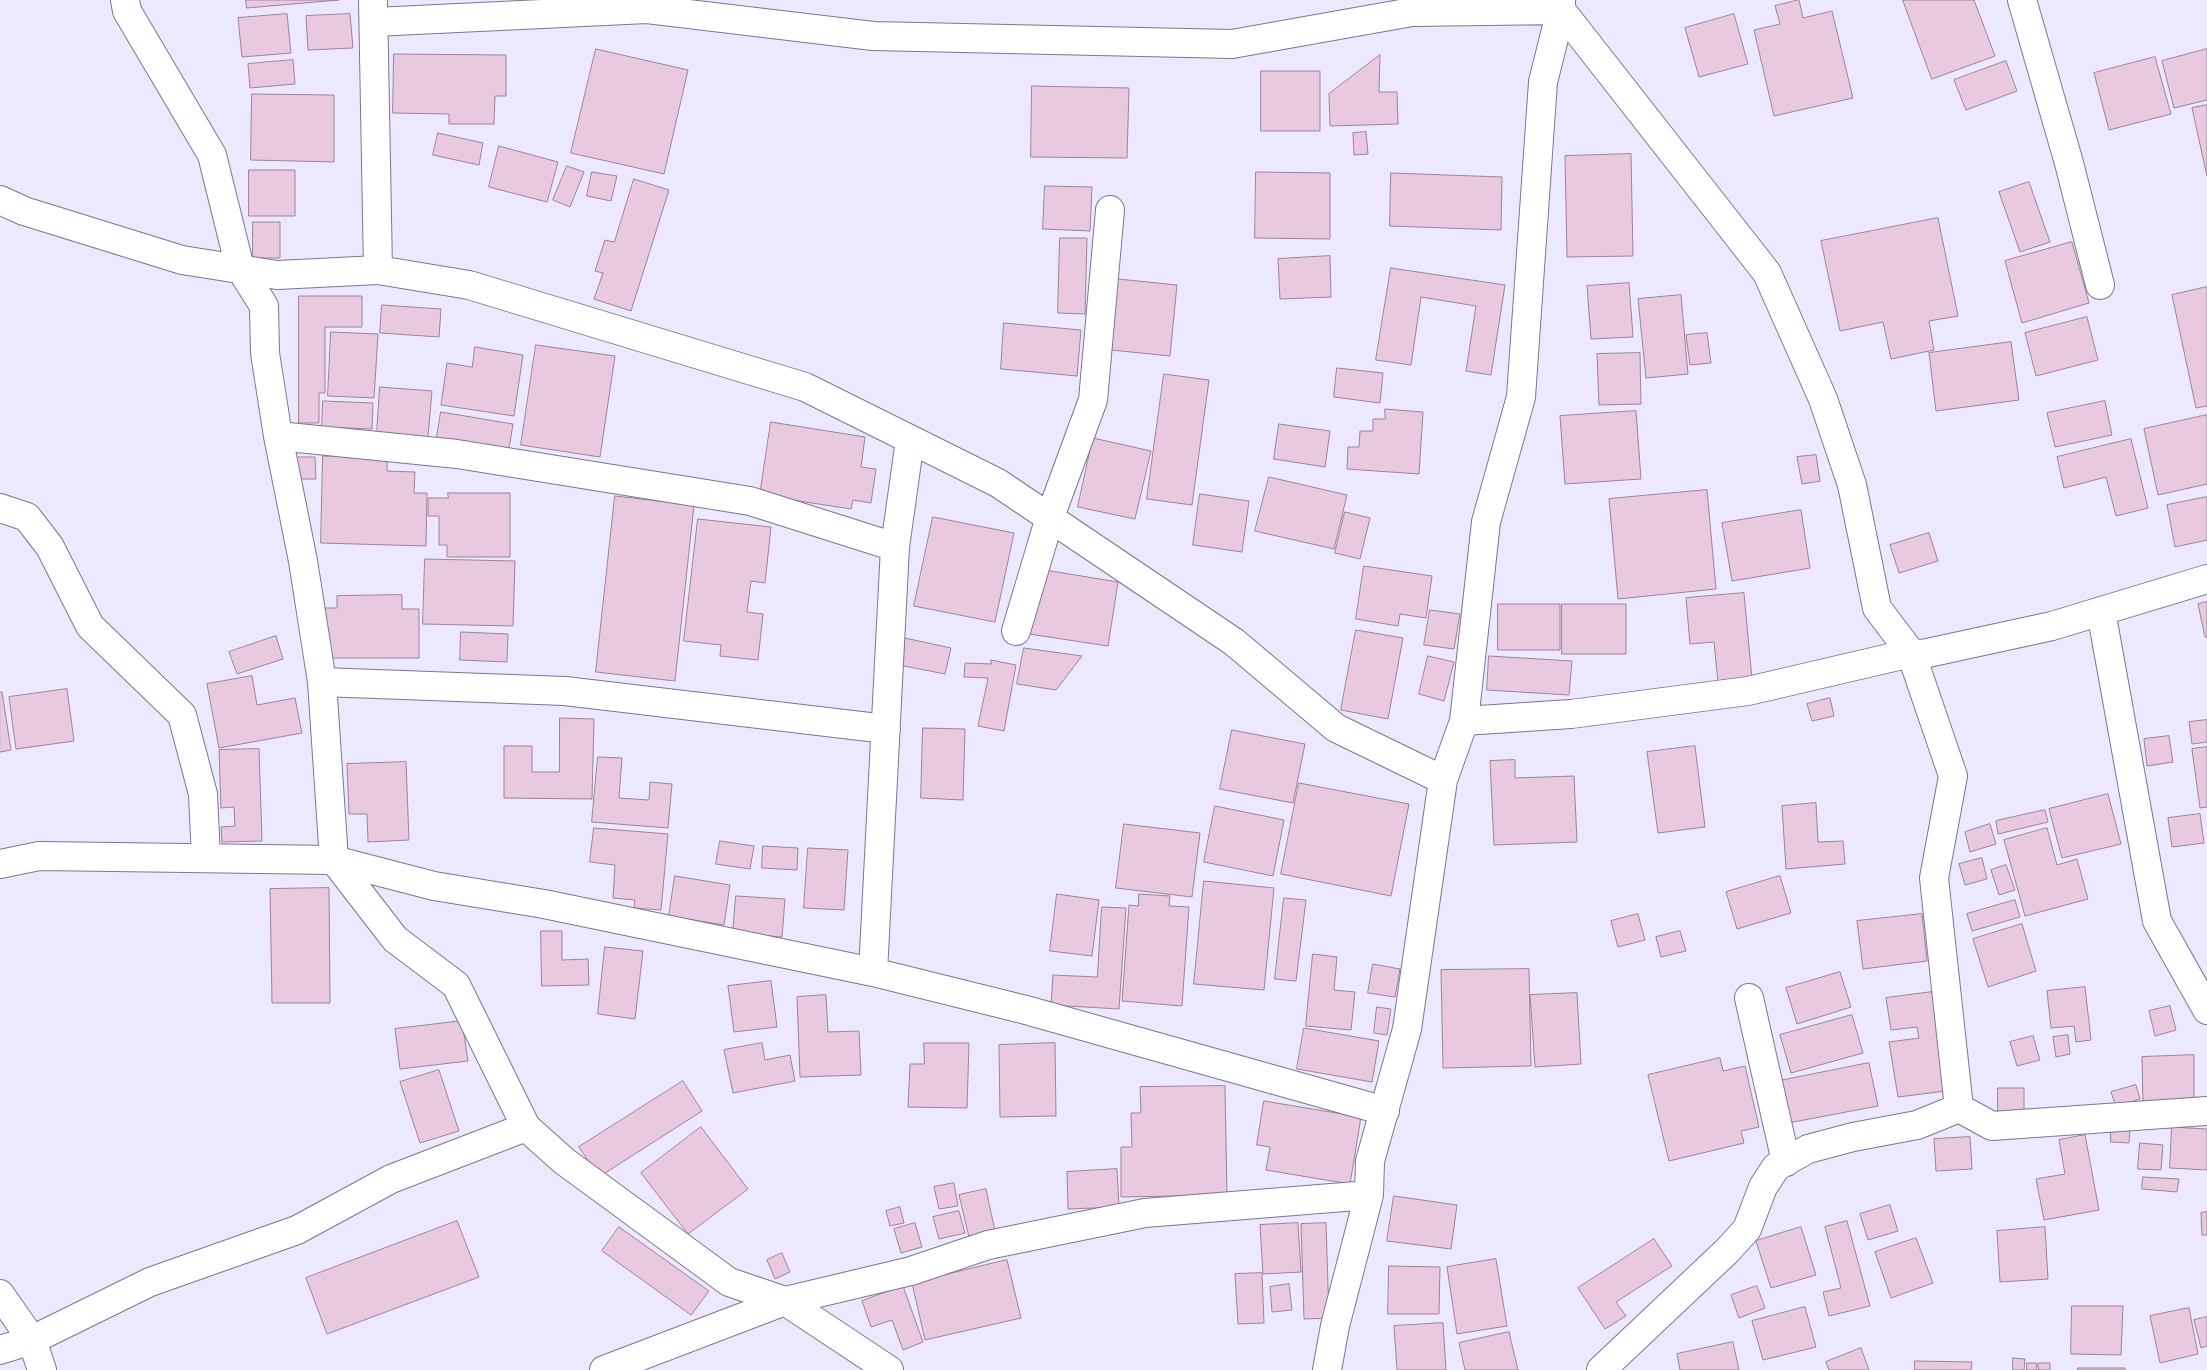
<!DOCTYPE html>
<html>
<head>
<meta charset="utf-8">
<style>
	body { margin:0 }
	canvas { display:block; background:#ece9fe }
</style>
</head>
<body>
<canvas width="2207" height="1370"></canvas>
<script>
const ctx = document.querySelector('canvas').getContext('2d');
ctx.lineJoin = 'round';
function fill(path, color) { ctx.fillStyle = color; ctx.fill(path, 'evenodd'); }
function trace(path, color, width, dash) { ctx.strokeStyle = color; ctx.lineWidth = width; ctx.lineCap = dash ? 'butt' : 'round'; ctx.setLineDash(dash || []); ctx.stroke(path); }
const building = new Path2D(`
	M246 0H339L247 8Z
	M1799 0 1803 18 1832 11 1853 98 1774 116 1754 30 1780 24 1775 6Z
	M1903 0H1974L1995 56 1932 79Z
	M287 14 291 53 242 57 238 18Z
	M350 14 353 48 308 50 306 16Z
	M1734 14 1748 64 1699 77 1685 28Z
	M596 49 688 70 664 174 571 153Z
	M2207 49V100L2174 108 2162 61Z
	M394 54 506 55V96H495L494 124H449V114L393 113Z
	M1380 55 1379 92H1397L1398 124 1330 126 1329 94Z
	M2155 57 2171 114 2109 130 2094 73Z
	M293 60 295 84 250 88 248 64Z
	M2006 61 2017 91 1966 110 1954 80Z
	M1261 71H1320V131H1261Z
	M1032 86 1129 88 1127 158 1031 157Z
	M252 94 334 95V162L251 160Z
	M2207 105V176L2192 108Z
	M1366 132 1368 154 1354 155 1353 133Z
	M438 133 483 143 479 165 433 155Z
	M499 146 558 162 547 202 489 187Z
	M1631 154 1633 256 1567 257 1565 156Z
	M567 166 584 172 570 207 553 200Z
	M249 170H295V216H249Z
	M592 172 617 176 611 201 587 196Z
	M1256 172 1330 173V239L1255 238Z
	M1391 173 1502 177 1501 230 1390 226Z
	M634 179 669 190 631 311 594 299 603 273 595 271 605 240 614 242Z
	M2029 182 2050 242 2020 252 1999 192Z
	M1045 186 1092 187 1090 231 1043 229Z
	M1938 218 1958 316 1929 321 1934 350 1891 359 1883 322 1840 331 1821 241Z
	M253 222H280V258H253Z
	M1060 238H1087L1085 314 1058 313Z
	M2072 242 2089 303 2022 323 2005 261Z
	M1330 256 1331 297 1280 299 1278 259Z
	M1391 268 1505 285 1491 375 1466 371 1476 306 1421 297 1411 365 1376 360Z
	M1118 279 1177 285 1170 356 1111 350Z
	M1629 283 1633 337 1591 339 1587 286Z
	M2207 287V406L2196 408 2172 295Z
	M1681 295 1688 374 1646 378 1638 299Z
	M299 296H362V327H325V393H319V423H299Z
	M382 305 441 309 439 337 380 333Z
	M2087 317 2098 360 2036 376 2025 333Z
	M1004 323 1081 330 1077 376 1001 369Z
	M331 332 378 334 374 398 328 396Z
	M1707 333 1711 363 1690 365 1686 335Z
	M2011 342 2019 400 1936 411 1929 353Z
	M536 345 615 356 600 457 521 445Z
	M475 347 523 355 514 416 441 405 447 363 472 367Z
	M1640 353 1641 404 1599 405 1597 354Z
	M1337 368 1383 373 1380 403 1334 397Z
	M1164 374 1209 380 1192 505 1147 499Z
	M380 387 432 391 428 437 377 434Z
	M323 401 373 403 372 429 322 427Z
	M2105 401 2112 435 2055 447 2047 413Z
	M1385 409 1423 412 1419 474 1347 469 1348 447H1359L1360 431H1373V419H1385Z
	M1636 411 1641 479 1565 484 1560 416Z
	M441 412 513 424 508 455 436 443Z
	M2207 415V484L2158 495 2144 429Z
	M771 422 865 437 861 467 876 469 871 503 853 500 851 509 760 495Z
	M1279 424 1330 431 1325 467 1274 459Z
	M1093 438 1151 451 1135 519 1078 507Z
	M2131 439 2148 508 2116 516 2106 477 2064 488 2057 457Z
	M1816 455 1820 481 1802 484 1797 457Z
	M323 456 387 457V471L415 472 414 493H427L426 546 321 543Z
	M296 457H315L316 479H297Z
	M1269 477 1347 495 1334 549 1255 531Z
	M1707 490 1716 589 1618 599 1609 499Z
	M448 493H510V557H447V545H439V516H428V498H448Z
	M1200 494 1249 501 1242 552 1193 545Z
	M615 496 694 505 675 681 596 672Z
	M2207 497V540L2175 547 2167 505Z
	M1801 510 1810 568 1732 581 1722 523Z
	M1345 512 1370 518 1360 559 1335 553Z
	M933 517 1014 533 995 622 914 606Z
	M698 519 771 527 765 583 751 581 747 612 763 614 758 660 720 656 721 645 684 641Z
	M1929 533 1938 561 1899 573 1890 545Z
	M425 559 515 561 513 626 423 624Z
	M1364 566 1432 576 1426 618 1400 614 1398 626 1356 619Z
	M1039 569 1118 582 1108 646 1029 634Z
	M1744 593 1752 679 1718 682 1714 642 1690 644 1686 598Z
	M402 595V609H419V658H325V608H337V596Z
	M2207 602V637H2205L2198 604Z
	M1498 604H1560V650H1498Z
	M1562 604H1626V654H1562Z
	M1430 610 1460 614 1454 649 1424 645Z
	M1356 630 1403 638 1388 719 1341 710Z
	M461 632 508 634 507 662 460 660Z
	M276 636 283 659 237 674 229 652Z
	M905 638 951 648 945 674 899 665Z
	M1024 648 1082 656 1056 690 1017 684Z
	M1428 656 1454 662 1444 701 1419 694Z
	M1489 656 1572 661 1569 695 1487 690Z
	M991 660 1016 665 1004 731 978 726 988 678 964 677 965 663 991 664Z
	M252 676 257 705 295 698 302 733 219 748 207 684Z
	M67 689 74 741 16 749 9 697Z
	M0 692H2L11 750 0 752Z
	M1830 698 1834 716 1812 721 1807 704Z
	M560 718 594 719 592 799 504 798V746H532V772H559Z
	M2207 720V742L2192 744 2189 722Z
	M923 728 965 729 963 800 921 798Z
	M1232 730 1305 744 1293 803 1220 789Z
	M2169 736 2173 762 2147 766 2144 739Z
	M1695 746 1705 827 1658 833 1647 752Z
	M2207 747V807L2200 808 2192 749Z
	M259 749 262 841 222 842 221 827 235 826 234 807 221 808 219 750Z
	M598 757 622 758 619 798 649 800 650 782 672 784 668 828 592 822Z
	M1515 760V778L1574 776 1577 842 1494 845 1490 761Z
	M406 762 409 840 368 842 367 814H349L347 764Z
	M1299 783 1409 804 1391 896 1281 874Z
	M2108 794 2121 844 2062 858 2049 809Z
	M1816 803 1818 842 1843 841 1845 864 1786 869 1782 806Z
	M1215 806 1284 820 1273 876 1204 862Z
	M2045 810 2048 822 1998 834 1996 821Z
	M2200 814 2204 843 2172 847 2168 818Z
	M1124 824 1200 833 1192 897 1116 888Z
	M1990 824 1996 844 1970 852 1965 832Z
	M594 828 668 834 661 910 634 908 635 900 613 898 615 865 590 862Z
	M2047 828 2057 865 2077 859 2088 899 2025 916 2004 840Z
	M720 841 754 846 750 869 716 864Z
	M763 846 798 848 797 870 762 868Z
	M808 848 848 850 844 910 804 908Z
	M1982 858 1987 879 1965 885 1959 864Z
	M2006 865 2015 890 1999 895 1991 870Z
	M675 876 730 885 724 925 669 916Z
	M1780 876 1791 913 1737 929 1726 892Z
	M1204 881 1274 888 1264 990 1194 984Z
	M329 888 330 1003H272L270 889Z
	M1057 894 1099 900 1092 956 1050 951Z
	M1139 894 1170 896 1169 906 1189 907 1182 1006 1122 1001 1129 905 1138 906Z
	M736 896 785 899 782 937 733 933Z
	M1284 898 1306 900 1296 981 1275 979Z
	M2015 900 2020 917 1972 931 1967 914Z
	M1102 907 1126 908 1119 1009 1051 1005 1053 975 1097 977Z
	M1638 914 1645 940 1618 947 1611 921Z
	M1922 914 1927 961 1863 969 1857 921Z
	M2022 924 2036 971 1988 987 1973 939Z
	M541 931H562V960L588 959 589 985 542 986Z
	M1680 931 1686 951 1661 957 1656 937Z
	M605 947 643 951 635 1019 598 1014Z
	M1313 954 1337 957 1334 990 1355 992 1351 1030 1306 1026Z
	M1373 964 1400 969 1395 997 1368 993Z
	M1529 969 1531 1066 1443 1068 1441 970Z
	M1840 972 1851 1007 1797 1024 1786 988Z
	M771 981 777 1027 734 1032 728 986Z
	M2085 987 2091 1040 2076 1042 2074 1026 2051 1028 2047 991Z
	M1932 992 1946 1091 1898 1097 1889 1042 1919 1038 1917 1027 1891 1030 1886 998Z
	M1577 993 1581 1064 1535 1067 1530 995Z
	M826 995 828 1032 859 1031 861 1075 800 1077 797 997Z
	M2170 1006 2176 1030 2155 1036 2149 1011Z
	M1377 1007 1391 1009 1387 1035 1374 1033Z
	M1852 1015 1863 1053 1791 1073 1780 1035Z
	M462 1021 468 1061 400 1069 395 1029Z
	M1304 1028 1379 1041 1372 1082 1297 1069Z
	M2068 1035 2070 1054 2056 1057 2053 1037Z
	M2033 1036 2040 1060 2017 1066 2010 1042Z
	M762 1043 765 1060 790 1055 795 1081 733 1093 724 1050Z
	M924 1043H969L967 1108 908 1107 910 1064H924Z
	M1055 1043 1056 1116 1000 1117 999 1045Z
	M2194 1055V1102L2143 1103 2142 1057Z
	M1720 1058 1723 1071 1745 1066 1759 1127 1741 1131 1744 1143 1669 1161 1648 1075Z
	M1869 1063 1878 1106 1788 1123 1779 1081Z
	M439 1070 459 1131 420 1143 400 1082Z
	M683 1081 702 1111 599 1177 579 1147Z
	M2136 1085 2140 1099 2116 1107 2111 1092Z
	M1225 1086 1227 1195 1121 1197V1147H1132L1131 1113H1141L1140 1087Z
	M1998 1088H2024V1112H1998Z
	M1264 1101 1361 1117 1350 1184 1266 1170 1270 1147 1257 1145Z
	M701 1127 748 1189 688 1234 641 1173Z
	M2172 1127 2207 1129V1170L2170 1168Z
	M2111 1128 2130 1129 2129 1143 2111 1142Z
	M2085 1135 2099 1210 2044 1220 2036 1179 2065 1174 2059 1140Z
	M1970 1137 1972 1169 1936 1171 1934 1139Z
	M2140 1143 2163 1145 2161 1170 2138 1169Z
	M1117 1169 1119 1207 1068 1209 1067 1172Z
	M2143 1177 2179 1179 2177 1192 2142 1189Z
	M954 1183 958 1206 939 1209 934 1187Z
	M986 1189 995 1231 969 1237 959 1195Z
	M1394 1196 1457 1205 1451 1249 1387 1241Z
	M1890 1205 1898 1231 1868 1240 1860 1214Z
	M900 1207 904 1223 890 1226 886 1211Z
	M959 1211 965 1233 939 1239 933 1217Z
	M2207 1212V1235H2202L2201 1213Z
	M457 1221 479 1277 327 1334 306 1278Z
	M1847 1221 1870 1306 1829 1316 1823 1292 1841 1288 1825 1227Z
	M915 1223 922 1247 901 1253 894 1229Z
	M1298 1223 1301 1272 1263 1274 1260 1225Z
	M1326 1223 1329 1318 1304 1319 1301 1224Z
	M619 1227 709 1291 691 1315 602 1251Z
	M1801 1227 1816 1275 1771 1288 1756 1241Z
	M2045 1227 2048 1279 2000 1282 1997 1231Z
	M1916 1238 1933 1283 1891 1298 1875 1252Z
	M1654 1239 1672 1266 1616 1302 1626 1316 1605 1329 1578 1288Z
	M782 1253 790 1272 775 1279 767 1260Z
	M1496 1259 1507 1326 1457 1334 1447 1267Z
	M1007 1260 1021 1318 925 1340 912 1283Z
	M1389 1266 1440 1267 1439 1314H1388Z
	M1262 1273 1264 1323 1238 1324 1235 1274Z
	M1289 1284 1292 1310 1272 1312 1270 1287Z
	M903 1286 923 1342 903 1350 892 1320 871 1327 862 1301Z
	M1757 1286 1765 1308 1739 1318 1731 1295Z
	M2072 1306H2123L2121 1355 2071 1354Z
	M1805 1307 1816 1347 1763 1360 1752 1321Z
	M2189 1308 2198 1354 2160 1363 2150 1316Z
	M2207 1317V1346L2201 1348 2194 1320Z
	M1443 1323 1446 1370H1397L1394 1326Z
	M1509 1332 1518 1370H1465L1459 1343Z
	M1733 1342 1739 1370H1680L1677 1354Z
	M1861 1348 1869 1370H1829L1826 1362Z
	M2013 1358 2025 1359 2024 1370H2013Z
	M1915 1361 1972 1362 1971 1370H1915Z
	M2027 1363H2036L2037 1370H2027Z
	M2038 1363H2050V1370H2039Z
	M2078 1368H2125V1370H2078Z`);
const minor = new Path2D(`
	M125 0 127 11 212 155 240 268 264 306 265 353 278 436 303 561 322 682 334 860 395 939 456 985 526 1127 564 1161 729 1282 785 1301 889 1370
	M373 0 378 270
	M2022 0 2069 163 2100 285
	M374 22 647 9 873 36 1232 44 1412 12 1561 10 1767 273 1823 399 1852 485 1877 608 1911 653 1748 691 1571 714 1464 721
	M0 200 24 211 182 260 277 275 378 270 469 285 805 387 998 483 1234 642 1336 728 1443 780
	M278 436 457 454 750 501 895 547
	M0 508 27 517 50 547 90 626 182 715 203 794 206 858
	M2101 611 2157 921 2207 1010
	M1016 631 1050 517 1093 400 1110 210
	M322 682 565 691 886 729
	M0 864 39 856 334 860 434 886 544 904 873 972 1026 1010 1385 1111
	M873 972 895 547 910 440
	M1749 998 1786 1162
	M1959 1108 1992 1126 2207 1111
	M0 1294 32 1340 42 1370
	M0 1350 32 1340 150 1282 297 1230 391 1179 526 1127
	M604 1370 785 1301 911 1271 988 1245 1145 1213 1369 1195
	M1327 1370 1335 1326 1369 1195 1370 1161 1407 1029 1443 780 1464 721 1486 522 1521 397 1543 82 1561 10V0
	M1601 1370 1727 1251 1747 1229 1763 1187 1776 1167 1808 1149 1853 1137 1917 1125 1959 1108 1934 878 1953 776 1911 653 1923 654 2052 626 2207 579`);
fill(building, '#e8c9e0');
trace(building, '#9f8297', 1);
trace(minor, '#7a7694', 30);
trace(minor, '#fff', 28);
</script>
</body>
</html>
